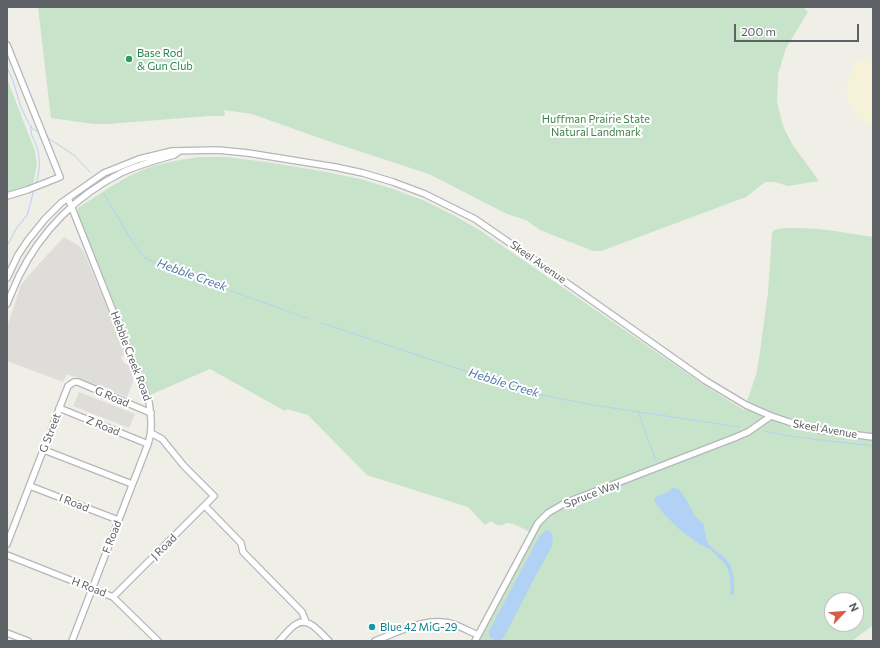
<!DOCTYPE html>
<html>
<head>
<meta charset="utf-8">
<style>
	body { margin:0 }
	#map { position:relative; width:880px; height:648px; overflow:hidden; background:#efeee7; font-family:Commissioner,sans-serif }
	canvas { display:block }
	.frame { position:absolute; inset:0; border:8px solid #5e6165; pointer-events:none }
	.north { position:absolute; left:824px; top:592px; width:40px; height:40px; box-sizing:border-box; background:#fff; border:1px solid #bfc0c1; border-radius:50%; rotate:64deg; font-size:11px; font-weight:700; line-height:16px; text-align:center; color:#5e6165 }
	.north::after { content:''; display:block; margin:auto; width:14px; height:18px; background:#d55d47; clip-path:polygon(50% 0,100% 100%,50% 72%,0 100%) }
	.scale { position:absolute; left:734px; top:24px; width:125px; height:18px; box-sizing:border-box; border:2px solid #5e6165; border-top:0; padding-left:5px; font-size:12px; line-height:14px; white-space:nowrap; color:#5e6165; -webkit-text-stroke:3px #fff; paint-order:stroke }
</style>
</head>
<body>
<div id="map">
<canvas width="880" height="648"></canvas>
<div class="frame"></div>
<div class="north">N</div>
<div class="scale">200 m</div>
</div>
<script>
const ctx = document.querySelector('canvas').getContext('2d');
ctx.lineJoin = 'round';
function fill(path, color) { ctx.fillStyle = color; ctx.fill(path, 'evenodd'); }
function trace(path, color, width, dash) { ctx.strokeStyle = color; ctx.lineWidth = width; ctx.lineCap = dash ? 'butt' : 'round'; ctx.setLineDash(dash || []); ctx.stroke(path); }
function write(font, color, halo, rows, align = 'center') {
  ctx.font = font + ' Commissioner,sans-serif'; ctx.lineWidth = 4; ctx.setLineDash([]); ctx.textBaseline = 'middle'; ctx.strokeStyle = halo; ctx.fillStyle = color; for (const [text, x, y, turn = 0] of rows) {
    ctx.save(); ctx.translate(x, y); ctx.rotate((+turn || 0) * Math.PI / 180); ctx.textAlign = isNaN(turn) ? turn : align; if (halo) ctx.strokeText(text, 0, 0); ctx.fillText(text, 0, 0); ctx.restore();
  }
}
const industrial = new Path2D(`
	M64 237 78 245 84 252 114 325 126 356 123 355 121 358 125 364H127L129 365 132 374 133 382 127 397 67 374 63 382 7 361V327L21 285 37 266Z
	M79 392 135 414 129 428 73 406Z`);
const green = new Path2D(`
	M38 7H803L808 12 786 48 778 74 777 102 783 126 792 144 819 181 788 186 775 182H765L746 197 601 251H593L540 230 526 220 507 214 429 174 331 142 252 114 224 110 225 116H209L107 124H94L51 118Z
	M7 79 35 151 37 164 33 184 7 193Z
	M199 157H227L273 163 326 172 360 179 393 189 425 201 453 215 481 231 710 389 744 410 756 375 759 359 768 293 772 233 774 230C781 228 788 228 795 228 822 228 847 233 873 237V625L852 641H479L534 534C527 531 520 526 513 524 503 520 502 531 491 521L485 525 468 507 367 475 308 415 287 409 285 411 210 369 150 395 123 325 78 216V208C101 193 126 175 153 166 168 162 184 159 199 157ZM832 600H856V624H832Z`);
const sand = new Path2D(`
	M873 55V126C869 125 865 124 862 121 841 106 841 72 864 58 867 57 870 56 873 55Z`);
const water = new Path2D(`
	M673 488 679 489C682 494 686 498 688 503 694 511 693 517 703 523 705 531 705 540 711 547 718 554 727 557 731 567 734 576 734 585 734 595H731L730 575 726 565 710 549 699 544 679 529 663 513 654 500 655 497 668 492Z
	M549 530 551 532 553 537 552 546 535 577 504 637C498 643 496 641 489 637V631L539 537 545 531Z`);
const stream = new Path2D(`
	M7 67 13 81 21 107 28 122 33 129 37 131
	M31 126C30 133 33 138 36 144 41 158 40 170 36 184
	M48 138 74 155 90 172
	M104 194 132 241 145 258 174 271 243 295 309 319
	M7 246 16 229 27 215 30 205 34 189
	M322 323 531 393 593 405 739 427
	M638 412 656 461
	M764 431 796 437 873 446`);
const minor = new Path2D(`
	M7 45 60 177 27 190 7 196
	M68 198 149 402C151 417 153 429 148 444L72 641
	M7 278 18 255 28 240 45 219 61 203 104 173 139 159 172 151 218 150 248 153 335 167 363 173 393 182 425 194 475 219 533 259 706 381 746 405 771 416 789 422 819 430 873 437
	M7 304C11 294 15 285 19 276 41 231 77 195 121 173 138 165 156 160 174 155L178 152
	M59 408 148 444
	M44 450 132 484
	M30 486 118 520
	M205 506 241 543 243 552 302 612 306 622
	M7 544 68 386 74 382H78L151 413
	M7 555 113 597 158 641
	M113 597 214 496 184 466 162 439 151 433
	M7 633 28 641
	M279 641C284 636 289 629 295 625 308 615 320 633 329 641
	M375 641C401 631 428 615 456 625 463 628 471 632 478 635
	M475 641 538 523 548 513 565 503 734 438 748 432 771 416`);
const markers = [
	[129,59,4,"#2e9e5b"],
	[372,627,4,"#0f9aa8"]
];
const leisureNames = [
	["Base Rod",137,53],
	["& Gun Club",137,66]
];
const parkNames = [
	["Huffman Prairie State",596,119],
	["Natural Landmark",596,132]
];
const streetNames = [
	["Skeel Avenue",538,262,35],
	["Hebble Creek Road",131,356,69],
	["G Road",112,397,23],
	["Z Road",103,426,22],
	["Skeel Avenue",825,429,10],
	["G Street",50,433,-69],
	["Spruce Way",592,494,-21],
	["I Road",74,503,21],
	["F Road",112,537,-69],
	["J Road",164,547,-45],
	["H Road",89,587,21]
];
const cultureNames = [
	["Blue 42 MiG-29",380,627]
];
const waterNames = [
	["Hebble Creek",192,275,20],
	["Hebble Creek",504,383,17]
];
fill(industrial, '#deddd9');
fill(green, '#c7e3c9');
fill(sand, '#f6f2da');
fill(water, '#b1d2f5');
trace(stream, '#b1d2f5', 1);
trace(minor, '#b4b6ba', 8);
trace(minor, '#fff', 5.5);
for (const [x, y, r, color] of markers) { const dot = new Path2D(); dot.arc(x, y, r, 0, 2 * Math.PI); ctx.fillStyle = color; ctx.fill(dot); trace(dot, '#fff', 1.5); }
write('11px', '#27864d', '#fff', leisureNames, 'left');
write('11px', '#418249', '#fff', parkNames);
write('11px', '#5e6165', '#fff', streetNames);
write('11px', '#0d838f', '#fff', cultureNames, 'left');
write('italic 12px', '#5378ae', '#fff', waterNames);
</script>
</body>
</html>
